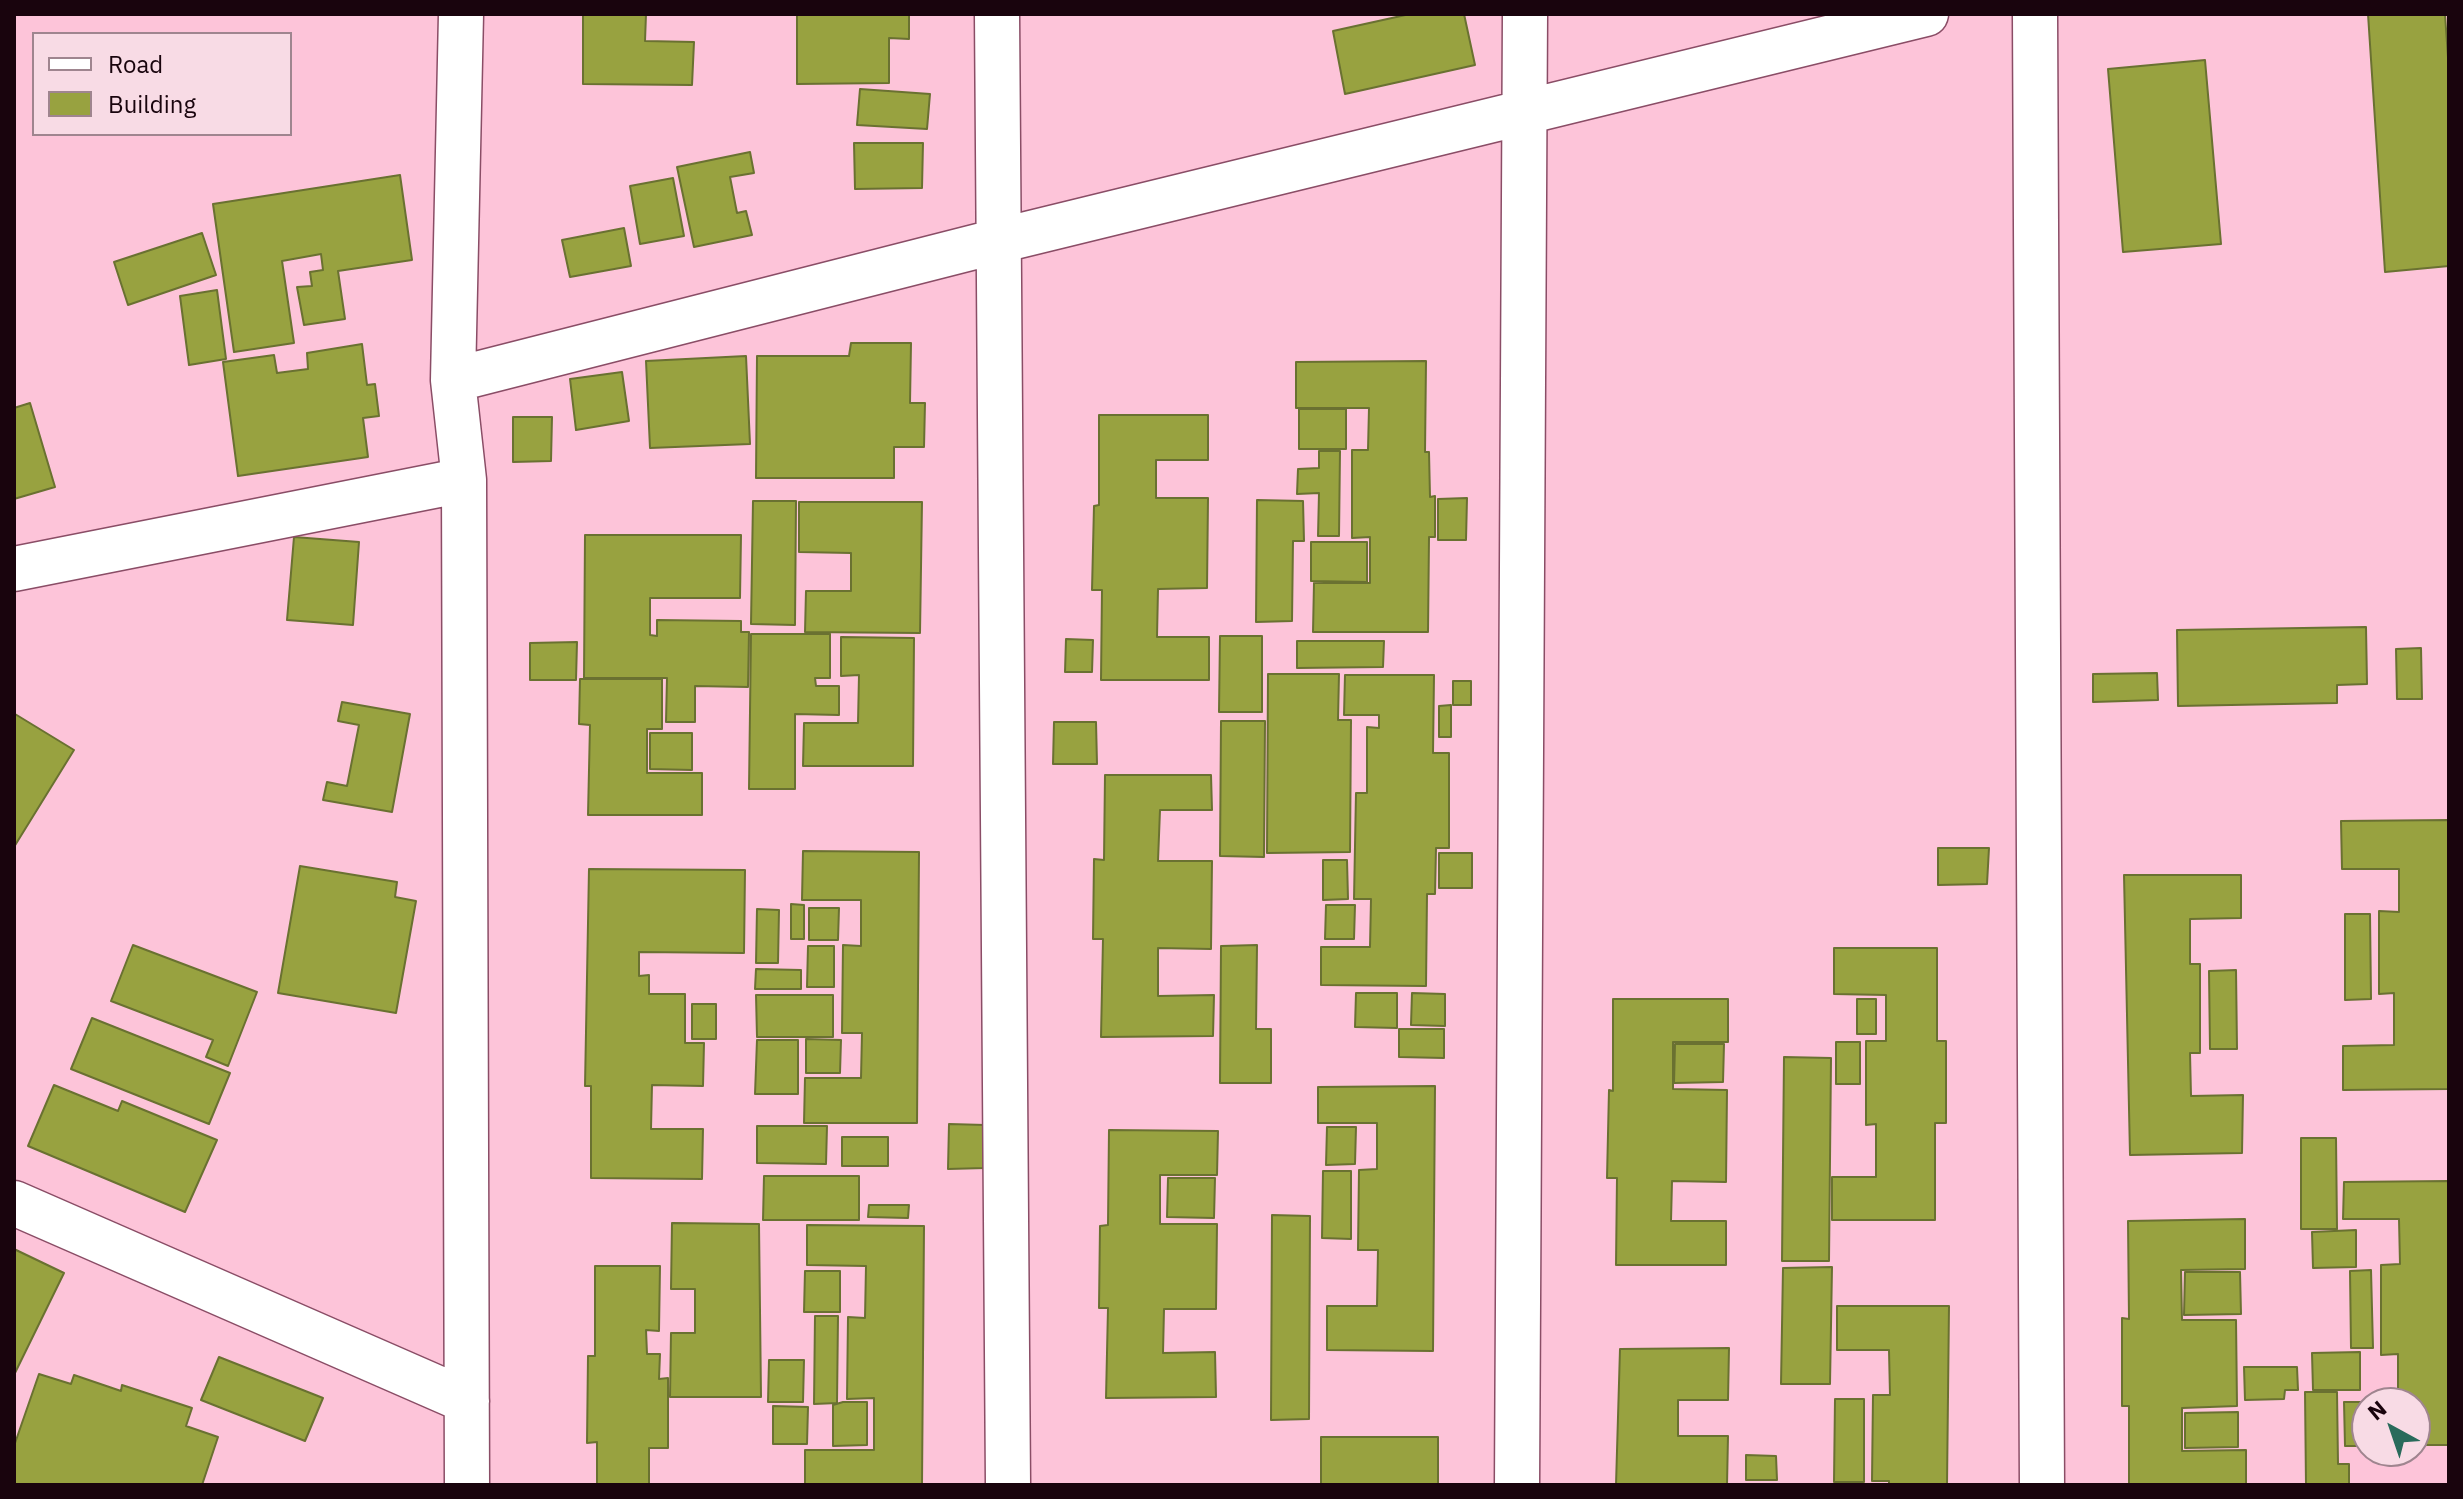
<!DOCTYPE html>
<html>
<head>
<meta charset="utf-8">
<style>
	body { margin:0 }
	#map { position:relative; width:2463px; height:1499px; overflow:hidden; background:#fdc4d9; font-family:"IBM Plex Sans",sans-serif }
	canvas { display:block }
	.frame { position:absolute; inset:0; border:16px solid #19040d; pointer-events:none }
	.legend { position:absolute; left:32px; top:32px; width:260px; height:104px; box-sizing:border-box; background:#f8dbe5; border:2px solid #9f858f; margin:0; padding:10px 14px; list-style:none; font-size:24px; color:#19040d }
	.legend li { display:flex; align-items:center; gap:16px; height:40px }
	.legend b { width:40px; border:2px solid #9f858f }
	.north { position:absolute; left:2351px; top:1387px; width:80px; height:80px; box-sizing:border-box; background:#f8dbe5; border:2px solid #9f858f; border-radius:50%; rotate:320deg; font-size:22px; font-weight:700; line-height:32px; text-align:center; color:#19040d }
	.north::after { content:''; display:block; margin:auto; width:28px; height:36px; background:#296b5b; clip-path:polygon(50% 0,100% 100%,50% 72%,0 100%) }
</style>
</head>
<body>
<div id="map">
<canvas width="2463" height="1499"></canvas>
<div class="frame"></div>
<ul class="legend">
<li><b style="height:10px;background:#fff"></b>Road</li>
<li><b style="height:22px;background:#98a240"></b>Building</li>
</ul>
<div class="north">N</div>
</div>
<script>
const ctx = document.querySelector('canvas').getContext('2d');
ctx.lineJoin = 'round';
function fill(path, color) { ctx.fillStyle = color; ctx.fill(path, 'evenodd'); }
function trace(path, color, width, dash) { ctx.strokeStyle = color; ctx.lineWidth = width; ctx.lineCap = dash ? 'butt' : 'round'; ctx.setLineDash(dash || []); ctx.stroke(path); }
const building = new Path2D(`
	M583 14H646L645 41 694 42 692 85 583 84Z
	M797 14H909V39L889 38V83L797 84Z
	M1410 14H1464L1475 65 1345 94 1333 31Z
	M2368 14H2445L2449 72V266L2385 272Z
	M2205 60 2221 244 2123 252 2108 69Z
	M860 89 930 94 927 129 857 125Z
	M854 143H923L922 188 855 189Z
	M750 152 754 173 730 177 737 213 746 211 752 235 694 247 677 167Z
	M400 175 412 260 338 271 345 319 304 325 297 287 312 286 310 272 323 270 321 254 282 261 294 343 234 352 213 204Z
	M673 178 684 236 640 244 630 186Z
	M624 228 631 266 570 277 562 240Z
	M202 233 216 275 128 305 114 262Z
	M217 290 226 359 189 365 180 296Z
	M851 343H911L910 403H925L924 447H894V478H756L757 356H849Z
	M362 344 367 385 375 384 379 416 363 418 368 457 238 476 223 362 274 355 277 373 308 369 307 353Z
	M746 356 750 444 650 448 646 361Z
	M1426 361 1425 452H1429L1430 497 1435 496V537H1429L1428 632H1313L1314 583H1370V537L1352 538V450H1368L1369 408H1296V362Z
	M622 372 629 421 576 430 570 379Z
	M30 403 55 487 14 499V408Z
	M1299 409H1346V449H1299Z
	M1099 415H1208V460H1156V498H1208L1207 588 1158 589 1157 637H1209V680H1101L1102 590H1092L1094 506 1099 505Z
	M513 417H552L551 461 513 462Z
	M1319 451H1340L1339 536H1318L1319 493 1297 494 1298 469 1319 468Z
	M1467 498 1466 540H1438V499Z
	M1257 500 1303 501 1304 541H1293L1292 621 1256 622Z
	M753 501H796L795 625 751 624Z
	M799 502H922L920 633 805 632 806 591H851V553L799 552Z
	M585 535H741L740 598H650V635L657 636V620L741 621V632H749L748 687 695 686V722H666L667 678H584Z
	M294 537 359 542 353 625 287 620Z
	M1311 542H1367V582L1311 581Z
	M2366 627 2367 684 2337 685V703L2178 706 2177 630Z
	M751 634H830V678H815L816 686H839V715L795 714V789H749Z
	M1220 636H1262V712H1219Z
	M841 637 914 638 913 766H803L804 723H858L859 675 841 676Z
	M1066 639 1093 640 1092 672H1065Z
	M1297 641H1384L1383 667 1297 668Z
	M577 642 576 680H530V643Z
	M2421 648 2422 699H2397L2396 649Z
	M2157 673 2158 700 2093 702V674Z
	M1268 674H1339L1338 720H1351L1350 852 1267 853Z
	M1345 675H1434L1433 753H1449V848H1436L1435 894H1427L1426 986 1321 985V947H1370L1371 899H1354L1356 793H1367V727L1379 728V715H1344Z
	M580 679H662V729H647V773H702V815H588L590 725 579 724Z
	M1453 681H1471V705H1453Z
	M342 702 410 714 392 812 323 800 327 782 347 786 359 725 338 721Z
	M1451 705V737H1439V706Z
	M15 714 74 750 14 847V716Z
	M1221 721H1265L1264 857 1220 856Z
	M1054 722H1096L1097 764H1053Z
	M650 733H692V770L650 769Z
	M1105 775H1211L1212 810H1160L1158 861H1212L1211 949 1158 948V996L1214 995 1213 1036 1101 1037 1103 939H1093L1094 859 1104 860Z
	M2449 820V1089L2343 1090V1046L2394 1045V993L2379 994V911L2399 912V869H2342L2341 821Z
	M1938 848H1989L1987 884 1938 885Z
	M803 851 919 852 917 1123H804L805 1078H861L862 1033H842L843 945 861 946V900H802Z
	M1439 853H1472V888H1439Z
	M1323 860H1347L1348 899 1323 900Z
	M300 866 397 882 395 897 416 901 396 1013 278 993Z
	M589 869 745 870 744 953 639 952V976L649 975V994H685V1043H704L703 1086 652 1085 651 1129H703L702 1179 591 1178V1086H585Z
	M2124 875H2241V918L2190 919V964H2200V1053H2190L2191 1096 2243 1095 2242 1153 2130 1155Z
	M791 904 804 905V939H791Z
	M1326 905H1355L1354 939H1325Z
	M809 908H839L838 940H809Z
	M757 909 779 910 778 963H756Z
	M2345 914H2370L2371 999 2345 1000Z
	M133 945 257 992 228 1066 206 1057 213 1040 111 1001Z
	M1257 945 1256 1029H1271V1083H1220L1221 946Z
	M808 946H834V987H807Z
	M1834 948H1937V1041H1946V1123H1935V1220H1832V1177H1876V1124L1866 1125V1041H1886V995L1834 994Z
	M756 969 801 970V989H755Z
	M2236 970 2237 1049H2210L2209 971Z
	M1356 993H1397V1028L1355 1027Z
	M1412 993 1445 994V1026L1411 1025Z
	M756 995H833V1037H757Z
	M1613 999H1728V1042H1673V1089L1727 1090 1726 1182 1672 1181 1671 1221H1726V1265H1616L1617 1178H1607L1609 1090 1613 1091Z
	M1857 999H1876V1034H1857Z
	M692 1004H716V1039H692Z
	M92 1018 230 1073 209 1124 71 1069Z
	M1399 1029H1444V1058L1399 1057Z
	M806 1039 841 1040 840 1073H806Z
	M757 1040H798V1094H755Z
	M1836 1042H1860V1084H1836Z
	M1675 1044H1724L1723 1082 1674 1083Z
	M1784 1057 1831 1058 1829 1261H1782Z
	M54 1085 118 1111 122 1101 217 1140 185 1212 28 1146Z
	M1435 1086 1433 1351 1327 1350V1306H1377L1378 1250H1358L1359 1170 1377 1169V1123H1318V1087Z
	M949 1124 985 1125V1168L948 1169Z
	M757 1126H827L826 1164 757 1163Z
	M1327 1127H1356L1355 1164 1326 1165Z
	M1109 1130 1218 1131 1217 1175H1160V1224H1217L1216 1309H1164L1163 1353 1215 1352 1216 1397 1106 1398 1108 1308H1099L1100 1226 1108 1225Z
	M842 1137H888V1166H842Z
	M2301 1138H2336L2337 1229H2301Z
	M1323 1171H1351V1239L1322 1238Z
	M764 1176H859V1220H763Z
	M1168 1178H1215L1214 1218 1167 1217Z
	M2449 1181V1445H2415V1403H2367V1446H2345L2344 1402H2398V1354L2381 1355V1265L2400 1264 2399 1219H2343L2344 1182Z
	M869 1205H909L908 1218 868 1217Z
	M1272 1215 1310 1216 1309 1419 1271 1420Z
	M2245 1219V1269L2181 1270 2182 1320H2236L2237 1406 2182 1408V1451L2246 1450V1485H2129V1406H2122V1318L2129 1319 2128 1221Z
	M672 1223 759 1224 761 1397H670L671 1333H695V1289H671Z
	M807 1225 924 1226 922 1485H805V1450H874V1398L847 1399 848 1317 865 1318 866 1266 807 1265Z
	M2356 1230V1267L2313 1268 2312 1232Z
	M14 1249 64 1273 14 1375Z
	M595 1266H660L659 1331 646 1330 647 1354H660L659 1379 668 1378V1448H649V1485H597V1442L587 1443 588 1356H595Z
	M1832 1267 1830 1384H1781L1783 1268Z
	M2371 1270 2373 1348H2351L2350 1271Z
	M805 1271H840V1312H804Z
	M2185 1272H2240L2241 1314 2184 1315Z
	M1837 1306H1949L1947 1485H1889V1481H1872L1873 1395H1890L1889 1350H1837Z
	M815 1316H838L837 1403 814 1404Z
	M1729 1348 1728 1400H1678V1436H1728L1727 1485H1616L1620 1349Z
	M2360 1352V1390H2313L2312 1353Z
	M219 1357 323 1398 305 1441 201 1400Z
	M769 1360H804L803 1402H768Z
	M2244 1367H2297L2298 1390H2285L2284 1399 2245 1400Z
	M39 1374 71 1384 74 1375 121 1391 122 1385 192 1408 186 1426 218 1437 202 1485H14V1446Z
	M2305 1392H2337L2338 1464H2349V1485H2306Z
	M1835 1399H1864V1482H1834Z
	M843 1402H867V1445L833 1446V1405Z
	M773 1406 808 1407 807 1444H773Z
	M2238 1412V1447L2185 1448V1413Z
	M1321 1437H1438V1485L1321 1484Z
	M1746 1455 1776 1456 1777 1480H1746Z`);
const minor = new Path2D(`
	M461 14 453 380 464 480 467 1485
	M997 14 1008 1485
	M2035 14 2042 1485
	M453 380 998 241 1926 14
	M14 569 464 480
	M14 1203 467 1401
	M1517 1485 1525 14`);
fill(building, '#98a240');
trace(building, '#6a7131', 2);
trace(minor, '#8a4d66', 47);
trace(minor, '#fff', 44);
</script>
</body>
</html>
